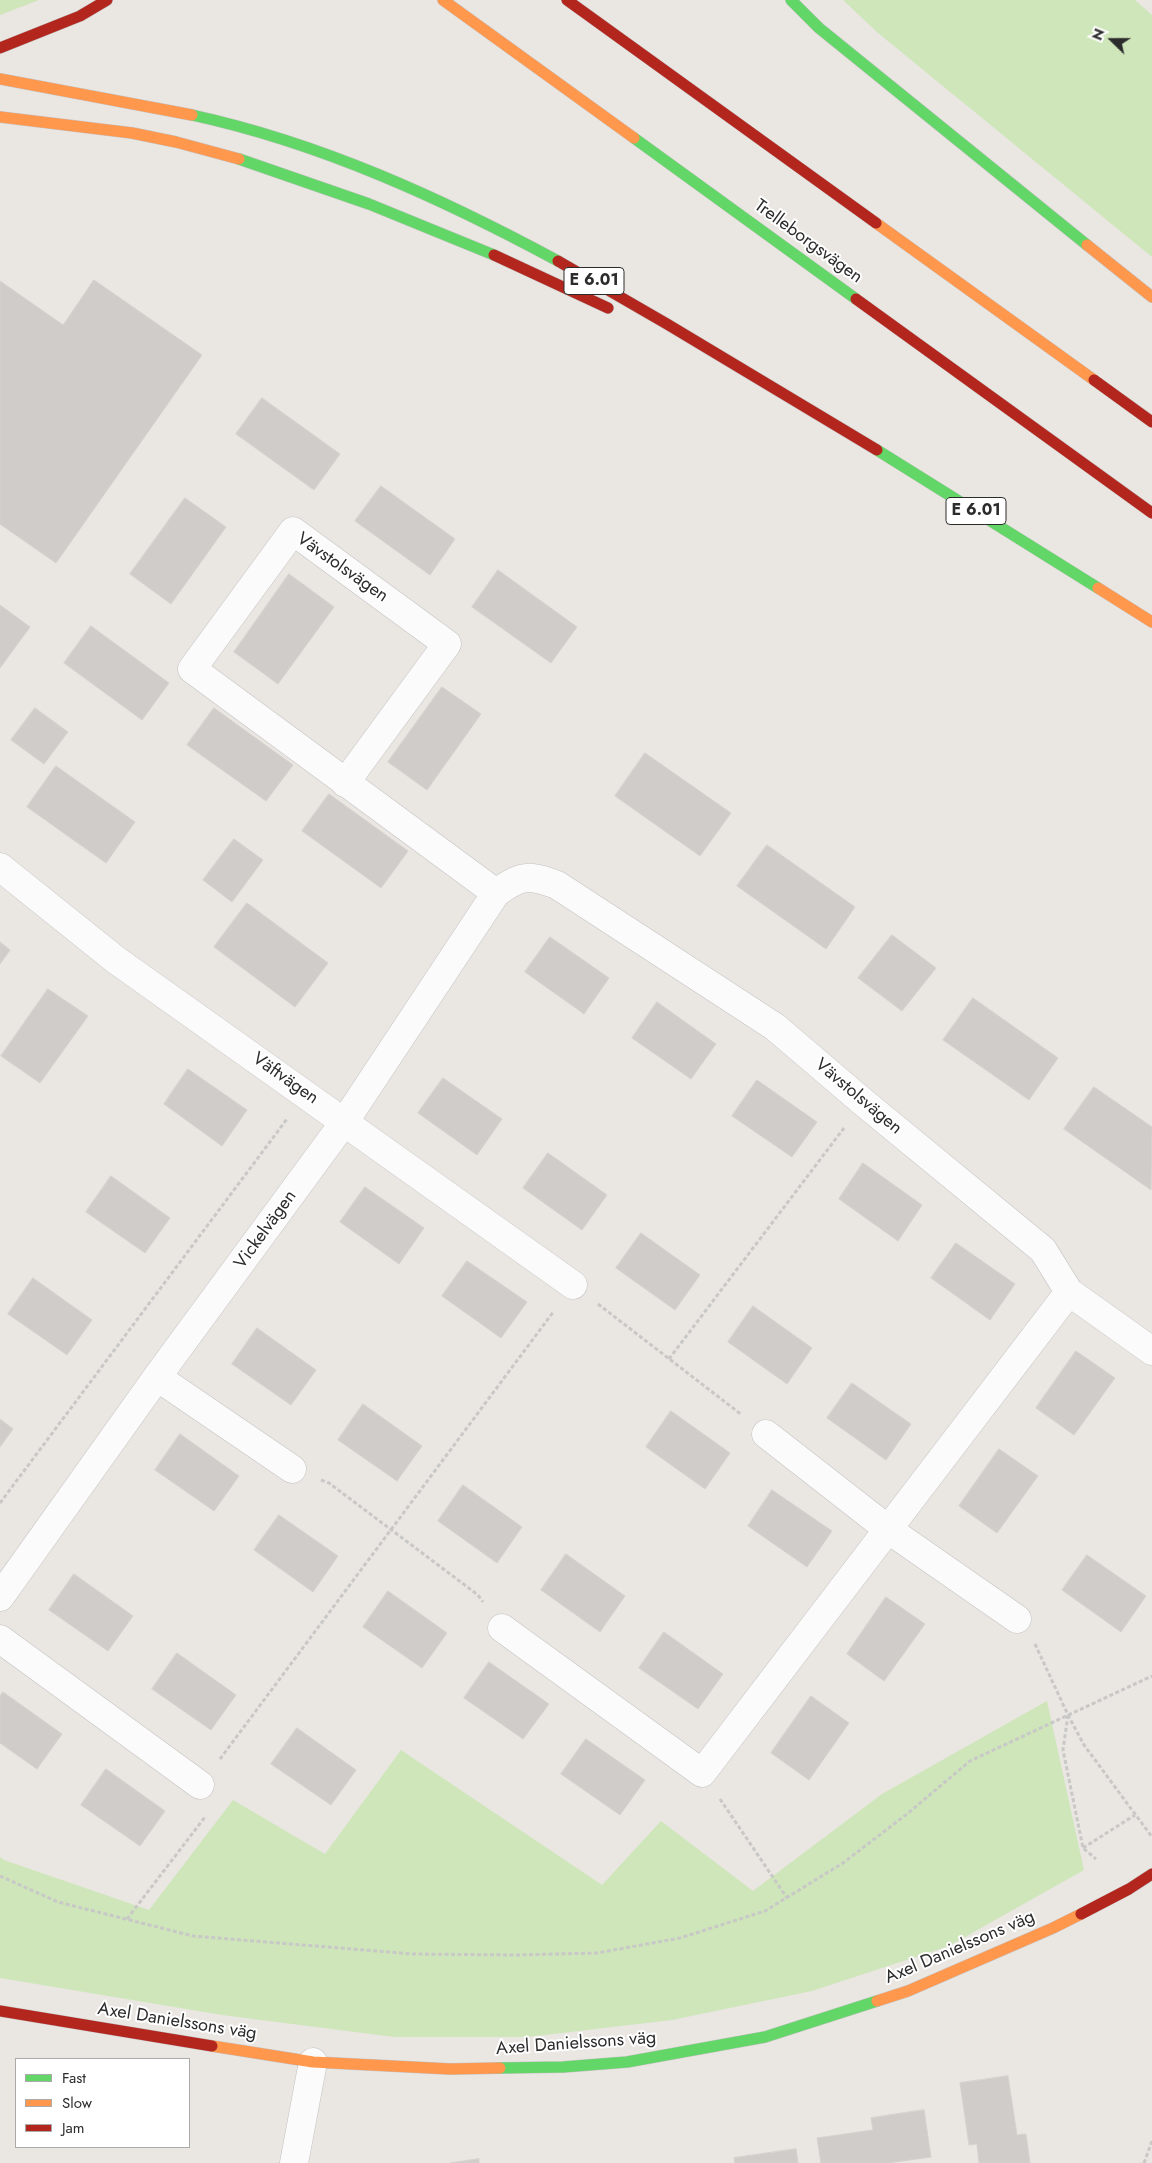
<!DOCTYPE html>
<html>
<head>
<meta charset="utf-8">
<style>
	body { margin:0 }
	#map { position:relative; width:1152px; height:2163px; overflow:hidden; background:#eae6e2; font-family:Jost,sans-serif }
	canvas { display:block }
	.legend { position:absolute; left:15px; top:2058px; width:175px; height:90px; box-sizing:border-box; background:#fff; border:1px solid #ababab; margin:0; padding:6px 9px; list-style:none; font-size:15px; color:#2c2c2c }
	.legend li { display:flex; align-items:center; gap:10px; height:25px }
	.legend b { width:25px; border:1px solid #ababab }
	.north { position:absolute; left:1087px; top:15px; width:50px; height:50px; -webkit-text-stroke:4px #fff; paint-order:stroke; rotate:292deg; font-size:14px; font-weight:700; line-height:20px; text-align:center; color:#2c2c2c }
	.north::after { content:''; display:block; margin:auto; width:18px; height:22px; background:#2c2c2c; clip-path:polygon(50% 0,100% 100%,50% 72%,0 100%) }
</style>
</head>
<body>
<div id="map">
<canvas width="1152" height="2163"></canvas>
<ul class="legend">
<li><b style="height:6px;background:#63d668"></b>Fast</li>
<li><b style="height:6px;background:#ff974d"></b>Slow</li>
<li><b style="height:6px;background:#b3261e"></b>Jam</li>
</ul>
<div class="north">N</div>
</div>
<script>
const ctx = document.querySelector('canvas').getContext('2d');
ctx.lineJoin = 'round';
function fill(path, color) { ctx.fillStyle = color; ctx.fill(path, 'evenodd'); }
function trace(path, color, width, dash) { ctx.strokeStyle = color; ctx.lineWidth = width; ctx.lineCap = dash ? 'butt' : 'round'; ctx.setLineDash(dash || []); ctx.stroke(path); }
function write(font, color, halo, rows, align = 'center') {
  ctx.font = font + ' Jost,sans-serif'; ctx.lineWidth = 4; ctx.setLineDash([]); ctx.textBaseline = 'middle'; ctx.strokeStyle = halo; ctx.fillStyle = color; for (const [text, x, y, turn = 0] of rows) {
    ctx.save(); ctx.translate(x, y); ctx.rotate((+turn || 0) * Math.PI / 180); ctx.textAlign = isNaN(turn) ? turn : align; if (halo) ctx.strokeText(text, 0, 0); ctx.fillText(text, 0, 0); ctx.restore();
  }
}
const green = new Path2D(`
	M0 0H39L0 15Z
	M843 0H1135L1152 15V257L878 33Z
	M1047 1701 1084 1870 949 1946 812 1991 672 2020 528 2037H394L222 2015 0 1978V1857L4 1860 149 1910 233 1800 325 1854 401 1750 602 1885 661 1821 753 1891 882 1794Z`);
const building = new Path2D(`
	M94 280 202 355 56 563 0 524V281L63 325Z
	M262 398 340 454 314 490 236 434Z
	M381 486 455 539 430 575 355 521Z
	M185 498 226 527 171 604 130 574Z
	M498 570 577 627 551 663 472 607Z
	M289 574 334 607 278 684 234 652Z
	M0 605 30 627 0 668Z
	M91 626 169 683 142 720 64 663Z
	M442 687 481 714 427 790 388 762Z
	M35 708 68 732 44 764 11 740Z
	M214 708 293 765 266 801 187 745Z
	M645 753 731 813 700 856 615 796Z
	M56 766 135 822 106 863 27 807Z
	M329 794 408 851 381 888 302 831Z
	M234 839 263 860 232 902 203 880Z
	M767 845 855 907 826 949 737 886Z
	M247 903 328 963 295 1007 214 947Z
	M892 935 936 968 902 1011 858 978Z
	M550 937 609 978 584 1014 525 972Z
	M0 942 10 950 0 964Z
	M48 989 88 1016 40 1083 1 1056Z
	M973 998 1058 1058 1029 1100 943 1040Z
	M657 1002 716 1044 691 1079 632 1038Z
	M188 1069 247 1110 222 1146 164 1104Z
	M443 1078 502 1119 477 1155 418 1113Z
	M757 1080 817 1122 792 1157 732 1116Z
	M1094 1087 1152 1127 1151 1190 1064 1129Z
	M548 1153 607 1195 582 1230 523 1188Z
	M863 1163 922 1205 898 1241 839 1199Z
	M111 1176 170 1218 145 1253 86 1212Z
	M365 1187 424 1228 399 1264 340 1222Z
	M641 1233 700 1275 675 1310 616 1268Z
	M956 1243 1015 1284 990 1320 931 1278Z
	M467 1261 527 1302 501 1338 442 1296Z
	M33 1278 92 1320 67 1355 8 1314Z
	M753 1306 812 1348 787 1384 728 1342Z
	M257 1328 316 1370 291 1405 232 1364Z
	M1076 1351 1115 1378 1074 1435 1036 1408Z
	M852 1383 911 1424 886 1460 827 1418Z
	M363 1404 422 1446 397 1481 338 1440Z
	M671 1411 730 1453 705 1489 646 1447Z
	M0 1419 13 1429 0 1447Z
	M180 1434 239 1476 214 1511 155 1470Z
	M999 1449 1038 1476 997 1533 959 1506Z
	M463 1485 522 1527 497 1563 438 1521Z
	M772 1490 832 1531 807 1567 748 1526Z
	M279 1515 338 1556 313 1592 254 1550Z
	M566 1554 625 1596 600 1632 541 1590Z
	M1087 1555 1146 1596 1121 1632 1062 1590Z
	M74 1574 133 1616 108 1651 49 1610Z
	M388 1591 447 1633 422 1668 363 1627Z
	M886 1597 925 1624 884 1681 847 1654Z
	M664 1632 723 1674 698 1709 639 1668Z
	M177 1653 236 1695 211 1730 152 1689Z
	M489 1662 549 1704 523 1739 464 1698Z
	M3 1692 62 1734 37 1769 0 1743V1696Z
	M811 1696 849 1723 809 1780 771 1753Z
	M297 1728 356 1770 331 1805 271 1764Z
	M586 1739 645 1780 620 1815 561 1774Z
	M106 1769 165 1811 140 1846 81 1805Z
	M1008 2076 1017 2135 1026 2134 1030 2163H979L977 2144 969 2145 960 2083Z
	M924 2110 931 2157 888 2163H821L817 2138 873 2130 871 2118Z
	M796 2149 798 2163H735L734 2158Z
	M479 2159V2163H451Z`);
const path = new Path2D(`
	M598 1304 742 1415
	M669 1359 844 1128
	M321 1480 329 1483 478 1595 483 1602
	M0 1503 287 1119
	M1035 1644 1068 1715 1084 1745 1152 1837
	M1068 1715 1063 1750 1083 1848 1096 1859
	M220 1759 554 1311
	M720 1799 787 1898
	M1083 1848 1135 1815
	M0 1876 58 1902 193 1936 413 1954 515 1955 597 1953 680 1938 765 1911 843 1863 907 1814 970 1761 1152 1676
	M127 1919 205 1817
	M1144 2163 1152 2141`);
const street = new Path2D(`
	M345 783 447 644 293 531 192 669 496 893
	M0 867 116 960 573 1285
	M157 1377 292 1469
	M766 1434 889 1530 1017 1619
	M0 1597 157 1377 345 1121 496 893C521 875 529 874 557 885L775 1027 863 1102 1043 1250 1069 1292 1152 1351
	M502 1628 702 1773 1069 1292
	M0 1639 200 1785
	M294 2163 313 2062`);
const fast = new Path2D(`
	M791 0 819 28 1087 245
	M192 115C321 143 443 199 558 261
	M634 138 856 299
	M239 159 369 204 494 255
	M877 450 1098 588
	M500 2068 563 2067 627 2062 765 2037 877 2001`);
const slow = new Path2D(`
	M443 0 634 138
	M0 79 192 115
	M0 117 132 133 176 142 239 159
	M876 223 1094 380
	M1087 245 1152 297
	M1098 588 1152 622
	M877 2001 908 1991 1053 1928 1081 1914
	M212 2046 313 2062 450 2069 500 2068`);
const jam = new Path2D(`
	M567 0 876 223
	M0 48 80 16 107 0
	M494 255 608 308
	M558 261 667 324 877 450
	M856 299 1152 513
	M1094 380 1152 422
	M1081 1914 1129 1889 1152 1874
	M0 2011 212 2046`);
const shields = [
	[594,281,60],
	[976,511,60]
];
const shieldNames = [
	["E 6.01",594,281],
	["E 6.01",976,511]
];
const streetNames = [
	["Trelleborgsvägen",808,242,36],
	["Vävstolsvägen",342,568,35],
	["Väftvägen",285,1079,35],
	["Vävstolsvägen",858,1097,40],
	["Vickelvägen",266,1230,-54],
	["Axel Danielssons väg",960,1948,-23],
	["Axel Danielssons väg",177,2022,9],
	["Axel Danielssons väg",576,2044,-4]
];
fill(green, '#cee6ba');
fill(building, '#cfccc9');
trace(building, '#d5d2ce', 1);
trace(street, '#c4c3c3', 29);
trace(fast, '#c4c3c3', 12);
trace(slow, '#c4c3c3', 12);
trace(jam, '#c4c3c3', 12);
trace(path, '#c8c8c7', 3, [4, 2.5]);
trace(street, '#fcfbfb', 28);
trace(fast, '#63d668', 11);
trace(slow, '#ff974d', 11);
trace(jam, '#b3261e', 11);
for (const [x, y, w] of shields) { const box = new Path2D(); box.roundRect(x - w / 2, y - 13.5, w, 27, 4); ctx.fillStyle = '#fff'; ctx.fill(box); trace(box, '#2c2c2c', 1); }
write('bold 16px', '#2c2c2c', null, shieldNames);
write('18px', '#2c2c2c', '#fff', streetNames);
</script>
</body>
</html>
